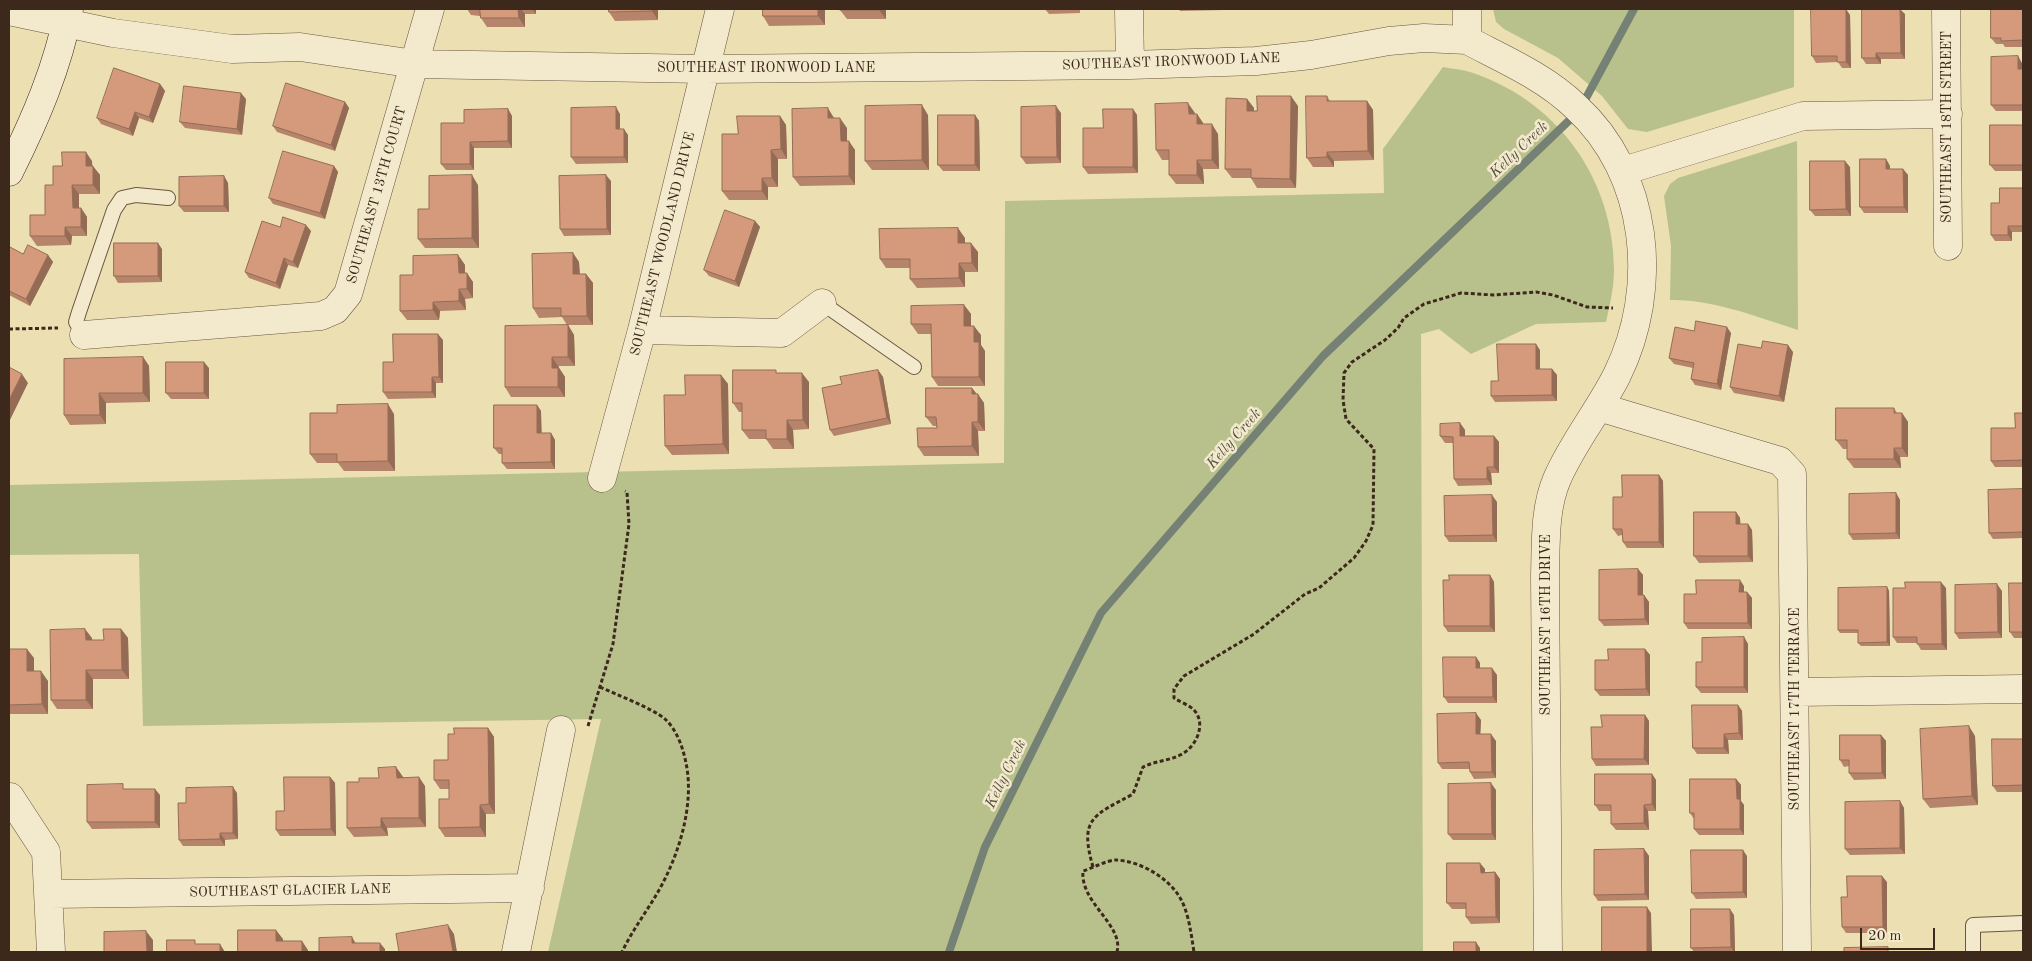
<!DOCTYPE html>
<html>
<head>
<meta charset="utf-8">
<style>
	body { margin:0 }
	#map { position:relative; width:2032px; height:961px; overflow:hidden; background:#ecdfb2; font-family:"Old Standard TT",serif }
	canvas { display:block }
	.frame { position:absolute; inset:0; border:10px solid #3d291c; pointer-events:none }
	.scale { position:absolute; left:1860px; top:928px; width:75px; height:22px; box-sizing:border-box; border:2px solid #3d291c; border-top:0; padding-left:6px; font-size:15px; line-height:18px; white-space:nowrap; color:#3d291c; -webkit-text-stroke:4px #f3eacd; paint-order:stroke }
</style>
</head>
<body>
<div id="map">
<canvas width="2032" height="961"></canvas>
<div class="frame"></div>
<div class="scale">20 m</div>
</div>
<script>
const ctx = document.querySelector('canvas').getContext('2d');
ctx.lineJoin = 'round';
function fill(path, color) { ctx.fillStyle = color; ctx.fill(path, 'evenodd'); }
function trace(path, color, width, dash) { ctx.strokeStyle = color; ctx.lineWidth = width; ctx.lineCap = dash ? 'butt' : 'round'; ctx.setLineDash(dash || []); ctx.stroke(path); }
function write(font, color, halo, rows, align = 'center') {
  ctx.font = font + ' "Old Standard TT",serif'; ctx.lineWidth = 5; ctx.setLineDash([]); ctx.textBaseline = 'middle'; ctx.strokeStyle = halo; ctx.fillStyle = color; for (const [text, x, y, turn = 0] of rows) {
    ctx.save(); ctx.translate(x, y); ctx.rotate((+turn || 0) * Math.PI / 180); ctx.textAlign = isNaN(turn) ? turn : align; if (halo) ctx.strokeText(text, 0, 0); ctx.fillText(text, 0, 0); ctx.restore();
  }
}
const green = new Path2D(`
	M1493 9H1794V87L1647 132 1628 129 1602 96 1558 58 1504 29 1496 22Z
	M1443 67C1454 69 1466 70 1476 74 1560 104 1614 181 1614 270 1614 287 1610 305 1606 322L1536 324 1471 354 1439 329 1421 334 1423 952H548L601 719 143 726 139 554 9 555V485L1004 463 1005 201 1384 193 1383 149Z
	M1797 141 1798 330C1757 317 1713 299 1670 300L1671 246 1664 196 1670 184 1678 178Z`);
const stream = new Path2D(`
	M949 952 985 847 1101 613 1323 356 1579 111 1634 9`);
const path = new Path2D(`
	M9 329 58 328
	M600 687C617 695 652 708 665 719 677 730 683 748 686 763 695 806 678 859 655 897 644 915 631 933 622 952
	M588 726 613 644 629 524 627 492 625 491
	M1093 867C1079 818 1093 816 1133 794L1143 767C1155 761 1168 761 1180 755 1196 748 1207 724 1194 710 1189 705 1180 702 1174 698V689L1184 676 1254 634 1305 594 1319 588 1354 558 1366 541 1373 525 1374 449 1346 419 1343 400 1344 373 1352 362 1385 340 1398 328 1404 318 1424 304 1461 293 1494 295 1536 292 1553 295 1587 307 1613 308
	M1117 952C1124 925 1080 903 1083 871 1093 868 1107 860 1116 860 1139 861 1166 876 1179 896 1189 912 1191 934 1194 952`);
const service = new Path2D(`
	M822 303 914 367
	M84 335 76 322 79 312 114 210 122 198 136 195 168 198
	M1973 952V925L2023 923`);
const minor = new Path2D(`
	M1129 9 1130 65
	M1467 9V40C1505 60 1545 77 1576 107 1649 174 1660 288 1617 375 1599 411 1573 442 1557 479 1544 509 1546 545 1545 576L1548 952
	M1946 9 1948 246
	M9 11 113 33 232 49 300 47 415 64 705 69 1130 65 1256 61 1311 55 1389 41 1424 38 1467 40
	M1623 171 1803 116 1948 114
	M642 330 782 333 822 303
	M84 335 321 316 335 310 348 294 430 9
	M1599 407 1780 461 1792 474 1797 952
	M602 478 642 330 720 9
	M1795 692 2023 689
	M10 797 46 852 51 952
	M50 894 530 888
	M516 952 561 730`);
const secondary = new Path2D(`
	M9 172C35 120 58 67 69 9`);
const wall = new Path2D(`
	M467 9H536V14H525V27H487L481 18 480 16 471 15Z
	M658 9V20L615 21 609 12Z
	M825 9V25L769 26 763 16Z
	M840 9H886V19H847L840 10Z
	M1045 9H1080V13L1049 14Z
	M1179 9H1224V10L1180 11Z
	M2023 9V47H2005L2003 44H1996L1991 38Z
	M1905 14V59H1881V64H1866L1862 58Z
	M1850 15 1851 68H1842L1838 62 1816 63 1812 56Z
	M2022 63V69H2023V111H1996L1991 105Z
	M160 84 165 91 153 123 139 118 133 136 101 124 97 118Z
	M1327 96 1330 101H1367L1373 110 1374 160 1334 161V167H1313L1307 158Z
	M246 99 242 135 185 128 180 122Z
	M1247 99 1254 108V111L1298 106 1296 188H1257L1251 178H1232L1225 169Z
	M345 102 349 108 335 151 277 132 273 126Z
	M508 109 512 116V148H474V170H446L441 164 464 123Z
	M1133 109 1137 115 1138 173 1088 174 1083 167 1103 128Z
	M1061 113V163L1026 164 1021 157Z
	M1195 113V114H1197L1203 123V124L1218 134 1219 169H1203L1204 184H1176L1169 175V160H1162L1156 150Z
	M620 114V129L628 135V163L576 164 571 157Z
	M928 115 929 170H872L865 161Z
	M975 115 979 121 980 171H943L938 165Z
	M780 116 786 125 787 159H778V187H768V200H729L722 191 738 134Z
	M834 118 847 128V141L855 150V185L800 186 793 177Z
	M2023 125V171H1995L1990 165Z
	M1886 159 1890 166V169H1903L1908 175V213H1864L1860 207Z
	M92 161V166L100 175V194H79V208H81L87 217V236H72L71 245 37 246 30 236 45 215 53 185 62 166Z
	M334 166 338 172 325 219 273 204 269 198Z
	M1850 167 1851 216H1815L1810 210Z
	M224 176 228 183 229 212H184L179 206Z
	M611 181V235L564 236 560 229Z
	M478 185 479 248H425L418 239 429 209Z
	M2023 188V232H2012V241H1995L1991 235 1999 203Z
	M755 221 760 227 739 287 709 276 704 270Z
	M280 227 311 231 298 268 288 265 280 289 249 278 245 272Z
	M965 238V243L978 252V272H965V287L917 288 910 279V268H886L880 259Z
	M162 249V282L118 283 114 276Z
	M9 250 23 254 48 255 53 262 30 306 9 295Z
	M573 253 579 262 580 274H586L593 283V325H567L562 317 539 318 533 308Z
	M458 255 465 265V273L473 282V298L465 299 466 310 440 311 439 320H407L400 311 413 275Z
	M964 305 971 314V326L981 335V345L985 351V386H938L932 377 931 334H918L911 324Z
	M568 325 574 335 575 366H559V368L565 377V397H511L505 387Z
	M1694 331 1731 333 1721 390 1695 385 1691 379 1693 368 1674 364 1669 358Z
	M443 340V383H436V398L388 399 383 392 393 362Z
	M1761 348 1793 352 1784 402 1734 393 1730 387Z
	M1540 350V369H1552L1557 375V401L1495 402 1491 396 1498 381Z
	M143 357 149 366 150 402 106 403V424L70 425 64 415Z
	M209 368V399H171L166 393Z
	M878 370 883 377 891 424 834 436 830 430 842 384Z
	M778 373 809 382V429L793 430 794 449H773L766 439H749L742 430V412H739L733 403Z
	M721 375 728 384 729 454 672 455 665 446Z
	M972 388 984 403 985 431H978L979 456H924L918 447 937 428 936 426H933L926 417Z
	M537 405 541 411V433H551L555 440V469H507L502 463V454H499L494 448Z
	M1894 408 1897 413H1902L1908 422V457H1900L1901 468H1854L1847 459V449H1843L1836 440Z
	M2023 413V467H1995L1991 461 2015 428Z
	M394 414 395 471H344L338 463H317L310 454Z
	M1460 423 1465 430V436H1494L1499 442V473H1491L1492 485 1458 486 1454 479 1453 443H1445L1440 436Z
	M1659 475 1663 481 1664 548H1627L1623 542 1622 535 1618 536 1613 529 1622 497Z
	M2023 489V538L1993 539 1989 533Z
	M1896 493 1900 500V539L1853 540 1849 534Z
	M1497 502V542H1449L1445 536Z
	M1736 512 1740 518V524H1748L1752 530 1753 562 1699 563 1694 556Z
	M1638 569 1643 575V595H1644L1649 602V625L1604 626 1599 620Z
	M1490 575 1494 582 1495 632H1448L1444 626 1449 580Z
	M2023 583V638H2014L2010 632Z
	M1744 586V592H1747L1752 598V629H1688L1684 623 1696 594Z
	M1887 587 1889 591 1890 646H1861L1858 643V633H1840L1838 630Z
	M1946 588 1947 650H1921L1917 643H1897L1893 637Z
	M2002 591V638L1959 639 1955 633Z
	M121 629 128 638 129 679H93V709H57L51 700 92 638V640H104Z
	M1744 637 1748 644V693H1701L1696 687Z
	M9 649 34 658V671L48 681V714H9Z
	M1645 649 1650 655V696H1600L1595 690 1608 660Z
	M1476 657 1480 663V668L1497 675V703H1448L1444 697Z
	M1738 705 1742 711 1743 740H1728L1729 754H1697L1693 748Z
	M1645 715 1649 721V765L1596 766 1592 759 1602 727Z
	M1481 720 1480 734 1496 741V778L1474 779 1470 772V769H1442L1438 763Z
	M488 728 494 737 495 814H486V837H445L439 828 449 799V789H440L434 780 448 760 454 734Z
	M1881 735 1886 741V779L1854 780 1849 773V766L1844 767 1840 760Z
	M1975 736 1978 805 1930 808 1923 799Z
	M2023 739V792H1997L1993 786Z
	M396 767 403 777 425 786 426 827 387 828 388 836 354 837 347 828 359 782 379 778Z
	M1652 774 1656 780V811H1648L1649 830H1616L1611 824V811H1599L1595 805Z
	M330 777 335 783 336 836H280L276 830 284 811Z
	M1736 779 1741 785V801L1744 805V835H1699L1694 829V819L1690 813Z
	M127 789 160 795V828L92 829 87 822Z
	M1496 790V840H1453L1448 834Z
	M237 793 238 839 225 840V846H183L179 840 186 803Z
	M1900 801 1904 808 1905 854 1850 855 1845 849Z
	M1644 849 1649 856V900L1598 901 1594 895Z
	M1747 856V898L1696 899 1692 893Z
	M1485 869V872H1495L1500 879V923L1471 924 1466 917V909H1452L1447 903Z
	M1887 882V933H1846L1842 927 1847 897Z
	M1734 915 1735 952H1694L1691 948Z`);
const shadedWall = new Path2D(`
	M518 9H521L525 14V27L519 18Z
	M532 9H536V14Z
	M652 9H658V20L652 11Z
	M818 9H825V25L818 16Z
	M879 9H886V19L879 10Z
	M1846 9 1850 15 1851 68 1846 62Z
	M1900 9 1905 14V59L1901 53Z
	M1876 53 1881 59V64L1876 58Z
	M2018 56 2022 63V75L2018 69Z
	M160 84 165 91 153 123 149 117Z
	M241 93 246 99 242 135 237 129Z
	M1291 96 1298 106 1296 188 1290 179Z
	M1247 99 1254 108V120L1247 111Z
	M1367 101 1373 110 1374 160 1368 151Z
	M345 102 349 108 335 151 331 145Z
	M1188 103 1195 113V123L1189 114Z
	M922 105 928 115 929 170 922 160Z
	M1056 106 1061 113V163L1057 157Z
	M616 107 620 114V135L616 129Z
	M828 108 834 118V128L828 118Z
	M508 109 512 116V148L508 141Z
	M1133 109 1137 115 1138 173 1133 167Z
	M135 112 139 118 133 136 129 129Z
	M1197 114 1203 123 1204 134 1197 124Z
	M975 115 979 121 980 171 975 165Z
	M780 116 786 125 787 159 781 149Z
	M840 118 847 128V150L841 141Z
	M1212 124 1218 134 1219 169 1212 160Z
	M624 129 628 135V163L624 157Z
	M849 141 855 150V185L849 176Z
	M470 142 474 148V170L470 164Z
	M771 150 778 159V187L772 178Z
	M86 152 92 161 93 175 86 166Z
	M1327 152 1334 161V167L1327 157Z
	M1886 159 1890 166V175L1886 169Z
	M1197 160 1203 169 1204 184 1197 175Z
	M1845 161 1850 167 1851 216 1846 209Z
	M93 166 100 175V194L93 185Z
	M334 166 338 172 325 219 320 213Z
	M1903 169 1908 175V213L1904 207Z
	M472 175 478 185 479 248 472 238Z
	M606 175 611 181V235L607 229Z
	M224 176 228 183 229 212 224 206Z
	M762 178 768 187V200L762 191Z
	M72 185 79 194V217L73 208Z
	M81 208 87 217V236L81 227Z
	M755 221 760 227 739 287 735 281Z
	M306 225 311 231 298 268 293 262Z
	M2008 226 2012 232V241L2008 235Z
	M65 227 72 236 71 245 65 236Z
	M958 228 965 238V253L958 243Z
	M158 243 162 249V282L158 276Z
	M971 243 978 252V272L972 263Z
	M573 253 579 262 580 283 573 274Z
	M48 255 53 262 30 306 26 299Z
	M458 255 465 265V283L459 273Z
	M284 258 288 265 280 289 276 283Z
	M959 263 965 272V287L959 278Z
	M467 273 473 282V298L467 289Z
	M586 274 593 283V325L587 316Z
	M459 289 465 299 466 310 459 301Z
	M433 302 440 311 439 320 433 310Z
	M964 305 971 314V335L964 326Z
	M568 325 574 335 575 366 568 357Z
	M974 326 981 335V345L985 351V386L979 377 974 342Z
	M1727 327 1731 333 1721 390 1717 384Z
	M438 334 443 340V383L439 377Z
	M1536 344 1540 350V375L1536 369Z
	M1788 345 1793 352 1784 402 1779 396Z
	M143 357 149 366 150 402 143 393Z
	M552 357 565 377V397L558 387 552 368Z
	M204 362 209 368V399L204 393Z
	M1552 369 1557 375V401L1552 395Z
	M878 370 883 377 891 424 887 418Z
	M802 373 809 382V429L803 420Z
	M22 374 28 383 9 422V400Z
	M721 375 728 384 729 454 723 444Z
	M432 377 436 383V398L432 392Z
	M972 388 978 396V394L984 403 985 431 978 422 972 394Z
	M99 393 106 403V424L100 415Z
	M388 404 394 414 395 471 388 461Z
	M537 405 541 411 542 440 537 433Z
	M1902 413 1908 422V457L1902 448Z
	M787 420 793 430 794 449 787 439Z
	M972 422 978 431 979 456 972 446Z
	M1460 423 1465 430V443L1460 436Z
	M551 433 555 440V469L551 462Z
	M1494 436 1499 442V473L1494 467Z
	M1894 448 1900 457 1901 468 1894 459Z
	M1487 467 1491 473 1492 485 1487 479Z
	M1659 475 1663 481 1664 548 1659 542Z
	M1896 493 1900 500V539L1896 533Z
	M1492 495 1497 502V542L1493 535Z
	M1736 512 1740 518 1741 530 1736 524Z
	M1748 524 1752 530 1753 562 1748 556Z
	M1638 569 1643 575V602L1638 595Z
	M1490 575 1494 582 1495 632 1490 626Z
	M1740 580 1744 586V598L1739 592Z
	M1941 582 1946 588 1947 650 1942 644Z
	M1997 584 2002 591V638L1998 632Z
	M1887 587 1889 591 1890 646 1887 642Z
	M1747 592 1752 598V629L1748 623Z
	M1644 595 1649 602V625L1645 619Z
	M85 629 92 638V649L86 640Z
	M121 629 128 638 129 679 122 670Z
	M1744 637 1748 644V693L1744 687Z
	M27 649 34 658V681L27 671Z
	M1645 649 1650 655V696L1646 689Z
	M1476 657 1480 663V675L1476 668Z
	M1492 668 1497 675V703L1493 697Z
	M86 670 93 679V709L86 700Z
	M41 671 48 681V714L42 704Z
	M1738 705 1742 711 1743 740 1739 733Z
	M1476 713 1481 720 1480 741 1476 734Z
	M1645 715 1649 721V765L1644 759Z
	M1969 726 1975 736 1978 805 1972 796Z
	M488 728 494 737 495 814 489 804Z
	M1491 734 1496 741V778L1492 772Z
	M1724 734 1728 740 1729 754 1724 748Z
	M1881 735 1886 741V779L1882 773Z
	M396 767 403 777V787L397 778Z
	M1652 774 1656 780V811L1652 804Z
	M330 777 335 783 336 836 331 829Z
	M419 777 425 786 426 827 419 818Z
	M1736 779 1741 785V801L1744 805V835L1740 829 1737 799Z
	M1491 783 1496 790V840L1492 834Z
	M233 787 237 793 238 839 233 833Z
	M155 789 160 795V828L155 822Z
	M1900 801 1904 808 1905 854 1900 848Z
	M480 805 486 814V837L480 827Z
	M1644 805 1648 811 1649 830 1644 823Z
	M381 818 387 828 388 836 381 827Z
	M220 833 225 840V846L220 839Z
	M1644 849 1649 856V900L1645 894Z
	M1743 850 1747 856V898L1743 892Z
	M1480 863 1485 869V879L1481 873Z
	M1495 872 1500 879V923L1496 917Z
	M1882 876 1887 882V933L1883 927Z
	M1647 907 1651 913 1652 952H1647Z
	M1730 909 1734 915 1735 952H1734L1731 947Z
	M448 925 454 934 457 952H453Z
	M276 930 283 939V950L276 941Z
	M146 931 153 940V952H147Z
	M352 937 356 944 352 943Z
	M302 941 308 950V952H302Z
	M1476 942 1480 948V952H1476Z
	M380 943 385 949V952H380Z
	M220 944 225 952H220Z`);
const building = new Path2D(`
	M480 9H518L519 18H481Z
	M609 9H652V11L609 12Z
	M763 9H818V16H763Z
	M840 9H879V10H840Z
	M1811 9H1846V62H1837V56H1812Z
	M1862 9H1900L1901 53H1876V58H1862Z
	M1991 9H2023V40L2001 41V38H1991Z
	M2018 56V69H2023V105H1991V57Z
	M114 68 160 84 149 117 135 112 129 129 97 118Z
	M286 83 345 102 331 145 273 126Z
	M184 86 241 93 237 129 180 122Z
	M1257 96H1291L1290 179 1251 178V169H1225L1226 98 1247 99V111H1257Z
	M1306 96H1327V101H1367L1368 151 1327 152V157L1307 158Z
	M1188 103 1189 114H1197V124H1212V160H1197V175H1169V150H1156L1155 104Z
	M922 105V160L865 161V106Z
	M1056 106 1057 157H1021V107Z
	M616 107V129H624V157H571V108Z
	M828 108V118H840L841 141H849V176L793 177 792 109Z
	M508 109V141L470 142V164H441V123H464V110Z
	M1103 109H1133V167H1083V128H1103Z
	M938 115H975V165H938Z
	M737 116H780L781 149 771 150 772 178H762V191H722V134H738Z
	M1990 125H2023V165H1990Z
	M283 151 334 166 320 213 269 198Z
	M62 152H86V166H93V185H72L73 208H81V227H65V236H30V215H45V185H53V166H62Z
	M1860 159H1886V169H1903L1904 207H1860Z
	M1810 161H1845L1846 209 1810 210Z
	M472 175V238L418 239V209H429V176Z
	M606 175 607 229H560L559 176Z
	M224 176V206H179V177Z
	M2000 188H2023V226H2008V235H1991V203H1999Z
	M725 210 755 221 735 281 704 270Z
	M283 217 306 225 293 262 284 258 276 283 245 272 262 221 280 227Z
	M958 228V243H971L972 263H959V278L910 279V259H880L879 229Z
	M114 243H158V276H114Z
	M28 245 48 255 26 299 9 291V250L10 247 23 254Z
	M573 253V274H586L587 316H561V308H533L532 254Z
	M458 255 459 273H467V289H459V301L433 302V310L400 311V275H413V256Z
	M964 305V326H974V342H979V377H932L931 324H911V306Z
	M1696 321 1727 327 1717 384 1691 379 1694 363 1669 358 1675 327 1694 331Z
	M568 325V357H552V368H558V387H505V326Z
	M393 334H438L439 377H432V392H383V362H393Z
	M1763 341 1788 345 1779 396 1730 387 1738 344 1761 348Z
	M1497 344H1536V369H1552V395L1491 396V381H1498Z
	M143 357V393H99L100 415H64V359Z
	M166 362H204V393H166Z
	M9 367 22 374 9 400Z
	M733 370H776V373H802L803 420H787V439H766V430H742V403H733Z
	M878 370 887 418 830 430 822 388 842 384 840 377Z
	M685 375H721L723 444 665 446 664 395H685Z
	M926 388H972V394H978V422H972V446L918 447 917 428H937L936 417H926Z
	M388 404V461L337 462V454H310V413H337V405Z
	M494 405H537V433H551V462L502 463V448H494Z
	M1836 408H1894V413H1902V448H1894V459H1847V440H1836Z
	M2015 413H2023V460L1991 461V428H2015Z
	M1460 423V436H1494V467H1487V479H1454L1453 437 1440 436V424Z
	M1622 475H1659V542H1623L1622 529H1613V497H1622Z
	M2023 489V532L1989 533 1988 490Z
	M1896 493V533L1849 534V494Z
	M1492 495 1493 535 1445 536 1444 496Z
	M1694 512H1736V524H1748V556H1694Z
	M1638 569V595H1644L1645 619 1599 620V570Z
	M1449 575H1490V626H1444L1443 580H1449Z
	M1696 580H1740L1739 592H1747L1748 623H1684V594H1696Z
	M1905 582H1941L1942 644H1917V637H1893V588H1905Z
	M2009 583H2023V632H2010Z
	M1997 584 1998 632 1955 633V585Z
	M1887 587V642L1858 643V630H1838V588Z
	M85 629 86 640H104L103 629H121L122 670H86V700H51L50 630Z
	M1744 637V687H1696V662H1702V638Z
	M9 649H27V671H41L42 704 9 705Z
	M1608 649H1645L1646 689 1595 690V660H1608Z
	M1443 657H1476V668H1492L1493 697H1444Z
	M1692 705H1738L1739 733 1724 734V748H1693Z
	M1476 713V734H1491L1492 772H1470L1469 762 1438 763 1437 714Z
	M1601 715H1645L1644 759H1592L1591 727H1602Z
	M1969 726 1972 796 1923 799 1920 729Z
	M454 728H488L489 804 480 805V827L439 828V799H449V780H434V760H448V734H454Z
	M1840 735H1881L1882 773H1849V760H1840Z
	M1992 739H2023V785L1993 786Z
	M396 767 397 778 419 777V818H381V827L347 828V782H359V778H379L378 768Z
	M1595 774H1652V804L1644 805V823L1611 824V805H1595Z
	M284 777H330L331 829 276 830V811H284Z
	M1690 779H1736L1737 799H1740V829H1694V813H1690Z
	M1491 783 1492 834H1448V784Z
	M123 784V789H155V822H87V785Z
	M233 787V833H220V839L179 840 178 803H186V788Z
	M1900 801V848L1845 849V802Z
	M1644 849 1645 894 1594 895V850Z
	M1691 850H1743V892L1692 893Z
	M1447 863H1480L1481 873 1495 872 1496 917H1466V903H1447Z
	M1847 876H1882L1883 927H1842L1841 897H1847Z
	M1602 907H1647V952H1602Z
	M1691 909H1730L1731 947 1691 948Z
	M448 925 453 952H399L396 934Z
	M238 930H276V941H302V952H238Z
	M146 931 147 952H104V932Z
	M352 937V943H380V952H319V938Z
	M167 940H195V944H220V952H167Z
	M1454 942H1476V952H1454Z
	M1888 947V952H1844V948Z`);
const streetNames = [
	["SOUTHEAST IRONWOOD LANE",1171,62,-2],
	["SOUTHEAST IRONWOOD LANE",766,68],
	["SOUTHEAST 18TH STREET",1947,127,-90],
	["SOUTHEAST 13TH COURT",377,195,-74],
	["SOUTHEAST WOODLAND DRIVE",663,244,-76],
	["SOUTHEAST 16TH DRIVE",1546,625,-90],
	["SOUTHEAST 17TH TERRACE",1795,709,-90],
	["SOUTHEAST GLACIER LANE",290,891,-1]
];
const waterNames = [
	["Kelly Creek",1519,150,-44],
	["Kelly Creek",1234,439,-49],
	["Kelly Creek",1006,774,-64]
];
fill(green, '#b8c18c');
trace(stream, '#748174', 8);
trace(service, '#695642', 16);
trace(minor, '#695642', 29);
trace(secondary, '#3d291c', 29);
trace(path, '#3d291c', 3, [4, 2.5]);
trace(service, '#f3eacd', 14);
trace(minor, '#f3eacd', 28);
trace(secondary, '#f3eacd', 28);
fill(wall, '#b6846a');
fill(shadedWall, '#946c56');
fill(building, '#d49a7b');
trace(building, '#946c56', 1);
write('14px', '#3d291c', '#f3eacd', streetNames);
write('italic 15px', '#544e40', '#f3eacd', waterNames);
</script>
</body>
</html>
